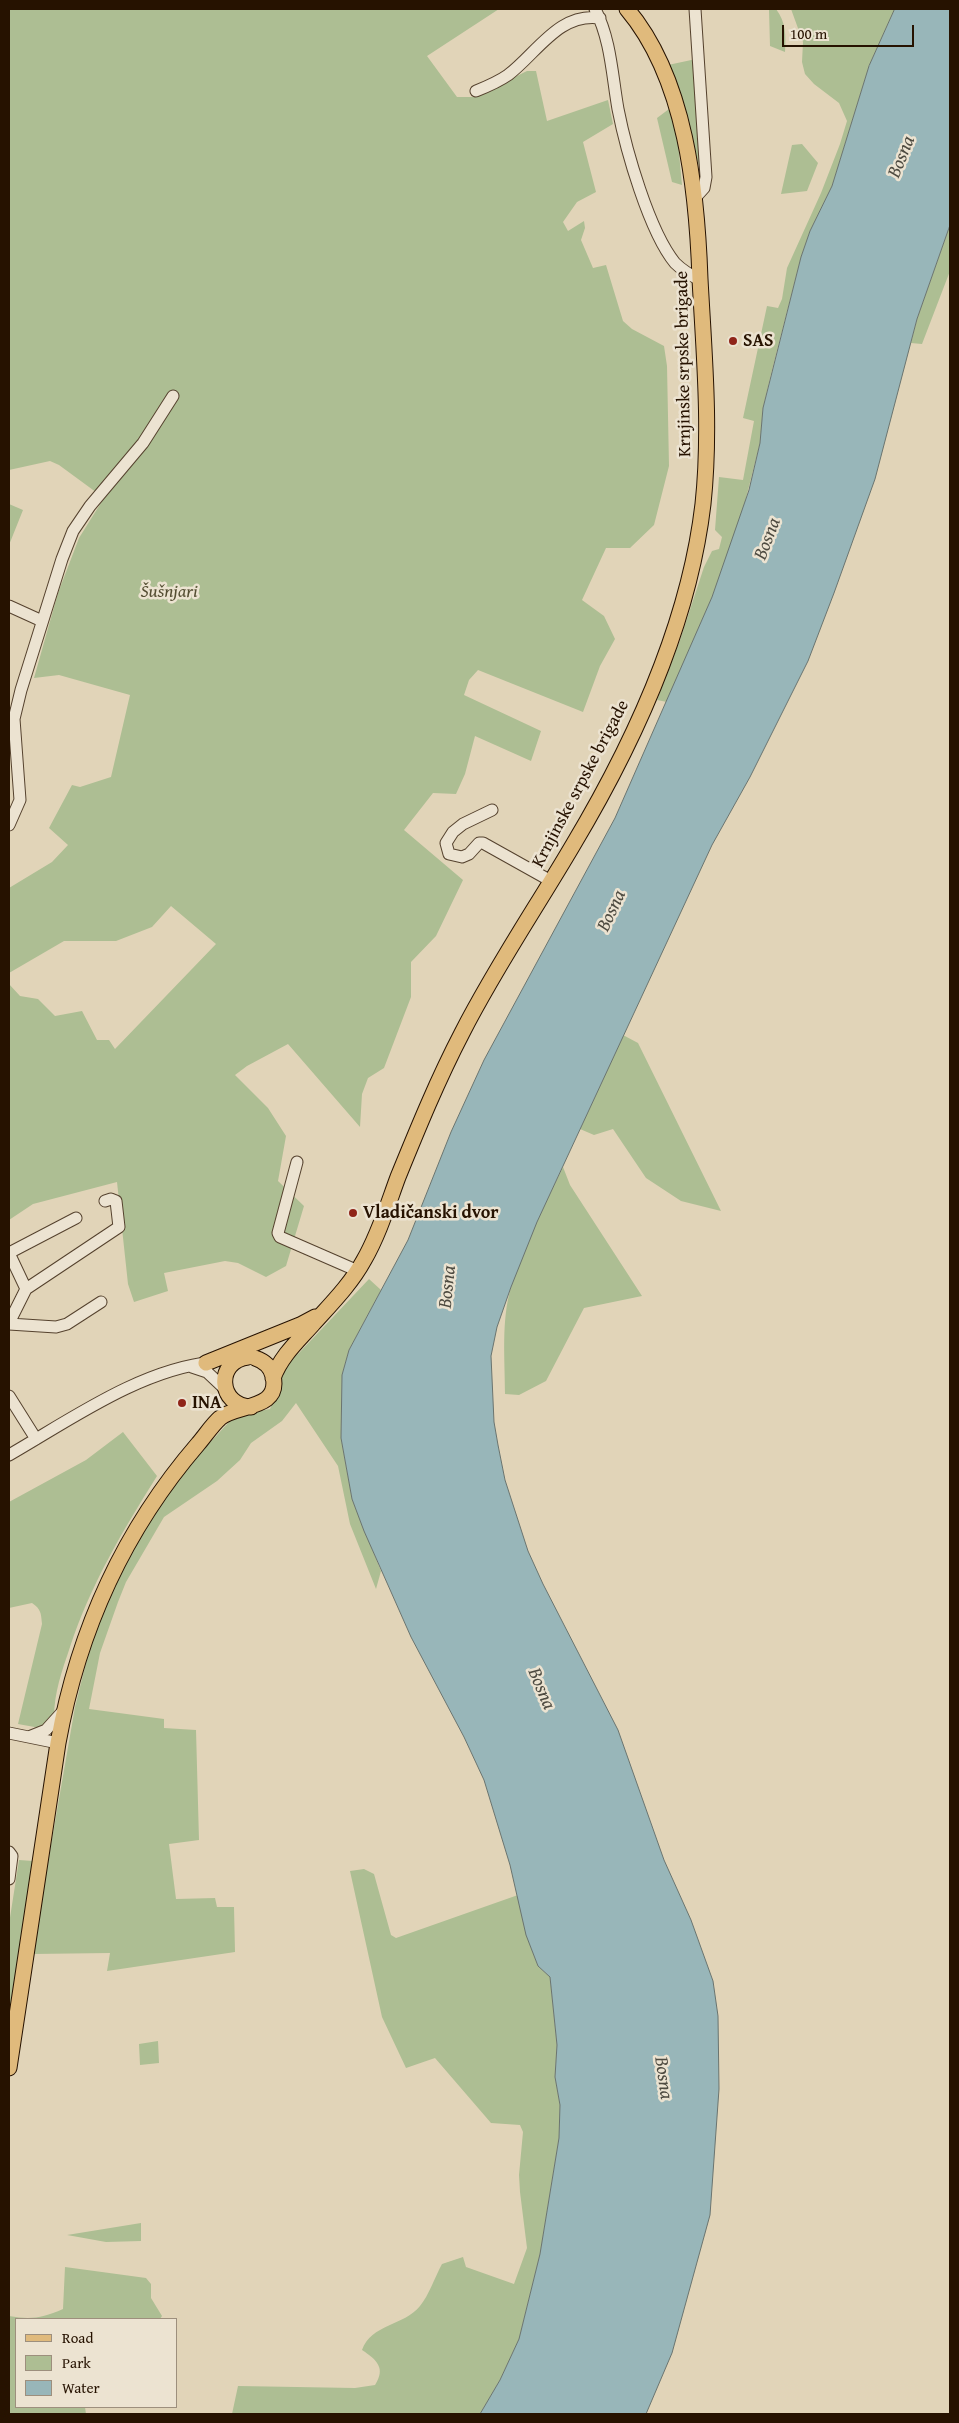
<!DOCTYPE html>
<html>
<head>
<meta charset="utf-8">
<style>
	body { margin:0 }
	#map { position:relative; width:959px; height:2423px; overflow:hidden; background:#e1d4b8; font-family:"Gentium Book Plus",serif }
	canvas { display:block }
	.frame { position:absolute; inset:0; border:10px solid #261200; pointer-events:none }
	.legend { position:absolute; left:15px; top:2318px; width:162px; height:90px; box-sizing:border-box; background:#ece3d1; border:1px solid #9d8f7d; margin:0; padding:6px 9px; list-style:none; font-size:15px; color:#261200 }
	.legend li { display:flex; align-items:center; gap:10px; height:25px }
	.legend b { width:25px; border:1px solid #9d8f7d }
	.scale { position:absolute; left:782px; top:25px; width:132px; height:22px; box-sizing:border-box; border:2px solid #261200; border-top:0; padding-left:6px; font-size:15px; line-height:18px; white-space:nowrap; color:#261200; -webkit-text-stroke:4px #ece3d1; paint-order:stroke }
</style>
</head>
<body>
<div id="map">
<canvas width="959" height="2423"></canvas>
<div class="frame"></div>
<ul class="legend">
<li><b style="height:6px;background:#e0ba7c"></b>Road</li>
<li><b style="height:14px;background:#adbe93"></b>Park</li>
<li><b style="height:14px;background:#98b6b9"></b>Water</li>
</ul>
<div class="scale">100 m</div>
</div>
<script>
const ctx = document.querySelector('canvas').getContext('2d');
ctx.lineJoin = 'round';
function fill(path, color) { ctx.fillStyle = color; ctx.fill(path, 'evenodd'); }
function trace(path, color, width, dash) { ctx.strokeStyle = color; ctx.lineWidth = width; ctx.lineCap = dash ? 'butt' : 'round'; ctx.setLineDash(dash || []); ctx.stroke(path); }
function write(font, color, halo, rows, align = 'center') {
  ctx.font = font + ' "Gentium Book Plus",serif'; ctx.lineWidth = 5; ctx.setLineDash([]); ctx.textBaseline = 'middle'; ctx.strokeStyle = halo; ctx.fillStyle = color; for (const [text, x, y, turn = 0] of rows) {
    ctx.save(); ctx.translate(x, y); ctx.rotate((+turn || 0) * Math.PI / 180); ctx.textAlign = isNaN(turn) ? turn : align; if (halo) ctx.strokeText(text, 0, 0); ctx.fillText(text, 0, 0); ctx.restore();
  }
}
const green = new Path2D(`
	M9 9H499L427 56 457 97H474L527 71H536L547 121 608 100 613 124 583 142 596 192 577 202 563 222 568 231 584 221 585 228 581 240 593 268 606 265 623 321 632 329 664 346 667 366 669 466 654 525 630 548H606L582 600 604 616 615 639 600 666 583 712 478 670 469 680 464 695 541 731 531 761 475 736 465 774 456 794 433 793 404 830 463 880 436 936 411 962V997L384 1068 368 1078 362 1094 360 1127 288 1044 247 1066 235 1075 268 1108 286 1136 278 1181 304 1206 286 1266 266 1277 238 1263 225 1261 164 1273 168 1291 134 1302 128 1284 117 1182 33 1204 9 1220V984L20 996 38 999 55 1016 82 1011 97 1040H109L115 1049 216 944 171 906 152 927 116 941H64L9 973V888L52 862 68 845 49 828 72 785 80 787 111 777 130 695 59 675 34 678 58 593 79 538 104 498 59 465 50 461 9 470Z
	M769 9H776C786 22 786 36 785 52L770 46Z
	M791 9H895L869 66 832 186 810 231 801 257 771 374 763 408 760 443 741 518 712 597 667 702 657 700 680 640 704 567 712 551 719 549 722 537 715 530 719 477 743 480 754 421 743 418 767 306 778 308 782 299 787 268 821 193 840 144 847 121 839 103 814 84 805 74 802 62 803 42Z
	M696 59 700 169 668 65Z
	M669 109 677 132 682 185 672 182 657 118Z
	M802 144 818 163 807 191 781 194 792 145Z
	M950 225V271L922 344 911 343 917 319Z
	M9 504 23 510 9 545Z
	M623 1035 638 1043 721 1211 681 1201 646 1178 613 1129 594 1135 580 1129Z
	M563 1167 570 1185 642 1296 584 1308 546 1381 519 1395 505 1394C505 1359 501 1321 511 1287 522 1246 544 1206 563 1167Z
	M369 1279 381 1290 349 1350 342 1375 341 1438 352 1499 381 1571 376 1589 350 1524 338 1466 296 1403 282 1421 251 1443 240 1460 217 1481 164 1517 126 1582 118 1602 100 1653 89 1709 164 1719V1728L196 1730 199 1840 169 1844 176 1899 215 1898 217 1907H234L235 1952 107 1971 110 1953 32 1954 75 1707 92 1639 102 1612 146 1522 179 1476 229 1422 244 1414 270 1409C282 1384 276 1371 299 1353Z
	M123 1432 157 1476C122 1532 91 1584 70 1647 62 1671 54 1692 54 1718L40 1728 18 1724 42 1624C41 1613 41 1609 32 1603L9 1608V1502L86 1460Z
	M19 1860 33 1861 9 2025V1924Z
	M364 1869 374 1874 391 1935 396 1938 518 1895 532 1950 538 1966 550 1977 557 2045 555 2077 560 2105 559 2138 540 2254 519 2339 500 2380 480 2414H232L238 2386 355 2388 375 2385C386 2368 377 2360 362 2350 371 2324 404 2326 420 2306 429 2295 435 2277 442 2264L463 2257 466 2267 514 2284 527 2248 520 2192 519 2175 523 2132 520 2125 491 2123 435 2058 406 2068 382 2017 350 1871Z
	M158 2041 159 2063 140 2065 139 2044Z
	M141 2223V2241L106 2242 67 2235Z
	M65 2267 146 2278 151 2284V2298L162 2316 160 2319H16V2407H85L86 2414H9V2316C31 2320 42 2318 63 2309Z`);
const water = new Path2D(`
	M895 9H950V225L917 319 875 479 834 593 808 661 750 777 712 845 537 1222 511 1287 497 1327 491 1356 494 1422 498 1445 505 1480 528 1551 543 1584 618 1730 664 1860 691 1920 713 1981 718 2016 719 2089 710 2215 672 2353 646 2414H480L500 2380 519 2339 540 2254 559 2138 560 2105 555 2077 557 2045 550 1977 538 1966 526 1935 510 1865 484 1780 464 1737 411 1637 364 1531 352 1499 341 1438 342 1375 349 1350 408 1240 451 1132 484 1060 615 818 712 597 749 490 760 443 763 408 801 257 810 231 832 186 869 66Z`);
const minor = new Path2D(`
	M595 9C611 40 612 75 618 109 626 150 649 231 675 263 682 270 692 276 700 280
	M476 91C486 87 498 82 508 75 537 53 559 12 600 18
	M695 198 704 188 706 177 695 9
	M9 606 42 621
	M492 810 463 824 453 832 446 843 449 854 462 857 469 854 479 843H483L551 881
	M9 825 20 800 14 719 21 690 62 559 73 531 90 506 143 443 173 396
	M297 1162 278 1233 280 1237 358 1271
	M9 1253 76 1218
	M26 1289 119 1227 116 1201 111 1199 105 1201
	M9 1323 26 1289 9 1253
	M9 1324 56 1327 67 1324 101 1302
	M192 1367 207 1372 225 1389
	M9 1396 36 1439
	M9 1455C70 1420 141 1369 213 1362
	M9 1733 58 1743
	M31 1736 46 1730 64 1710
	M9 1852 12 1856 9 1879`);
const major = new Path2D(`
	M248 1357C215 1361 218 1406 251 1407
	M206 1363 300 1325 315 1317
	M273 1378C281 1356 298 1341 313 1324 331 1304 351 1284 364 1260 379 1234 388 1204 398 1177 418 1128 438 1079 462 1033 495 968 536 908 573 845 634 743 689 624 703 504 711 429 704 354 700 279 697 191 686 79 627 9
	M9 2068 58 1743C78 1632 124 1530 198 1444 205 1436 212 1425 220 1418 237 1404 281 1410 273 1376 271 1367 264 1361 255 1358`);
const markers = [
	[733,341,5,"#8f2418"],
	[353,1213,5,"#8f2418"],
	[182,1403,5,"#8f2418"]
];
const poiNames = [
	["SAS",743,341],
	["Vladičanski dvor",363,1213],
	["INA",192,1403]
];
const streetNames = [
	["Krnjinske srpske brigade",684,364,-91],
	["Krnjinske srpske brigade",581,784,-62]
];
const parkNames = [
	["Šušnjari",169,592]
];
const waterNames = [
	["Bosna",902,157,-68],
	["Bosna",768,539,-69],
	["Bosna",612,911,-65],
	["Bosna",448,1287,-84],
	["Bosna",541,1689,67],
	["Bosna",663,2078,82]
];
fill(green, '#adbe93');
fill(water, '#98b6b9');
trace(water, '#6a746f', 1);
trace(minor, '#55422e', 13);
trace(major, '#261200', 17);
trace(minor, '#ece3d1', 11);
trace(major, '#e0ba7c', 15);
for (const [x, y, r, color] of markers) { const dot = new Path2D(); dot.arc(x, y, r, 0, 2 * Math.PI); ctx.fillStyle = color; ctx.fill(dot); trace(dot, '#ece3d1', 2); }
write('bold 18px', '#261200', '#ece3d1', poiNames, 'left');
write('18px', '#261200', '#ece3d1', streetNames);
write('italic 18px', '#554e33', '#ece3d1', parkNames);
write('italic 19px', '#4e4b41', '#ece3d1', waterNames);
</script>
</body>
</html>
